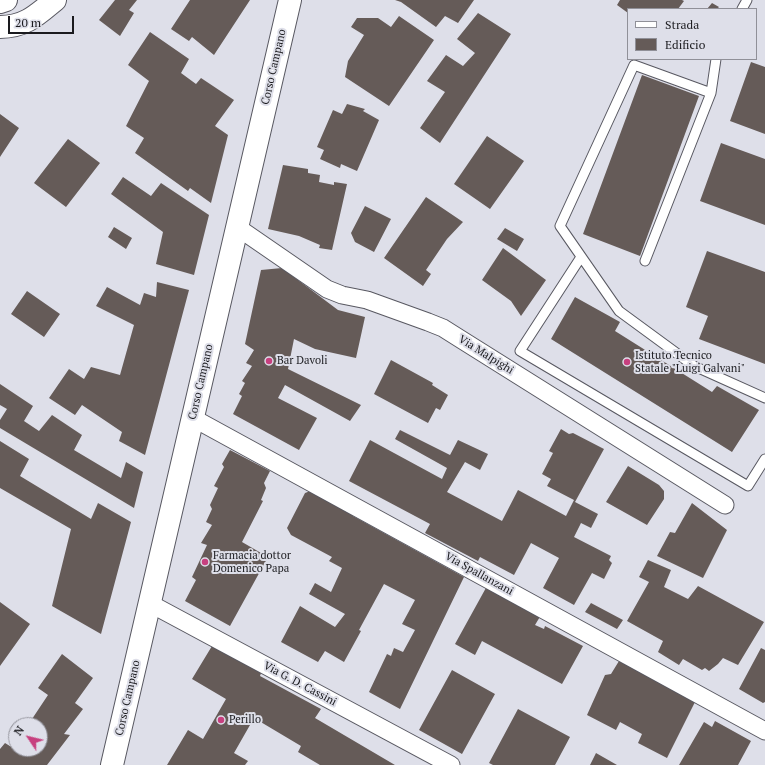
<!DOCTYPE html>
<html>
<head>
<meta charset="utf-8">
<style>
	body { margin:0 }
	#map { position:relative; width:765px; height:765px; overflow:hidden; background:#dedfe9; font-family:"PT Serif",serif }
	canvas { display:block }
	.legend { position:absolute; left:627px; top:8px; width:130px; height:52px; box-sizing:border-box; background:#dedfe9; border:1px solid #909098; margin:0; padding:5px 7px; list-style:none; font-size:12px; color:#1a1a1e }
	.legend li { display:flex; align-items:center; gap:8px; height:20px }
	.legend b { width:20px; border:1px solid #909098 }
	.north { position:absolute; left:8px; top:717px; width:40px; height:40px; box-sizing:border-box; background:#dedfe9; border:1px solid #909098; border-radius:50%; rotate:305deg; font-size:11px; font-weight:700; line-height:16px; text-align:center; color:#1a1a1e }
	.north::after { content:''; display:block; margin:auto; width:14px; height:18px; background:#c7407f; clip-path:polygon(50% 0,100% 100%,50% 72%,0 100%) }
	.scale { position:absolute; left:8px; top:16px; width:66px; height:18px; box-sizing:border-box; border:2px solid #1a1a1e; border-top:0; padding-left:5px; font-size:12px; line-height:14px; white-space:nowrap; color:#1a1a1e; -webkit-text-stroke:3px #dedfe9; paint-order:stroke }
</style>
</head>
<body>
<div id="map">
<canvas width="765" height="765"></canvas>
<ul class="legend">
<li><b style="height:5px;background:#fff"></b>Strada</li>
<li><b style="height:11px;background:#655b58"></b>Edificio</li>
</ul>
<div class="north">N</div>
<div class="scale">20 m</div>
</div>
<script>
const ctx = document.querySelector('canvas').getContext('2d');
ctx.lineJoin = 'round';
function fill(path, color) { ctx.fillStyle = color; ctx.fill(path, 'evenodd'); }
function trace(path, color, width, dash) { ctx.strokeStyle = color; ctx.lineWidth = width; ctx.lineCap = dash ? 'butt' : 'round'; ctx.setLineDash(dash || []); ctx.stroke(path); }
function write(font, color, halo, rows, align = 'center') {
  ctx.font = font + ' "PT Serif",serif'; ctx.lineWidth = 4; ctx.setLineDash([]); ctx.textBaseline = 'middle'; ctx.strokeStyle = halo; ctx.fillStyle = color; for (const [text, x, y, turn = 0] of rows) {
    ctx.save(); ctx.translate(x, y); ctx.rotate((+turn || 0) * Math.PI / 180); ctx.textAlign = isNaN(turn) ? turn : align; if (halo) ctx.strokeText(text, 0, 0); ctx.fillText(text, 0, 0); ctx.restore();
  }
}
const building = new Path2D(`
	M115 0H137L129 10 134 13 120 36 99 20Z
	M190 0H250L214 55 192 37 189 41 171 29Z
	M395 0H474L458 23 445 16 436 27 401 2Z
	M620 0H682L684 1 678 9H628V13L617 5Z
	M712 3 719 7 717 9H707Z
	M478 13 511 34 440 143 420 128 445 92 427 81 446 55 463 66 475 53 457 39Z
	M399 16 434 40 389 106 345 77 348 61 364 35 351 27 357 18H378L391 27Z
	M150 32 189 59 181 73 196 84 201 78 234 100 215 126 228 135 211 203 190 188 188 191 135 153 144 138 126 126 149 81 128 65Z
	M751 62 765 67V134L730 121Z
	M642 75 699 96 640 256 583 234Z
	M347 104 365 109 363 111 379 120 357 171 341 164 340 168 320 159 324 150 317 147 333 110 342 114Z
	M0 114 19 128 0 157Z
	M487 136 524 161 490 209 454 184Z
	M68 139 100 163 66 207 34 183Z
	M721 143 765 159V225L700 201Z
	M283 165 308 169V173L320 175 319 182 334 185V182L347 184 332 250 319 248 320 245 299 236 268 229Z
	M123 177 151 196 161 183 209 215 194 275 156 264 163 232 111 194Z
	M426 197 463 222 447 239 426 270 431 274 423 286 384 258Z
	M365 206 391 219 374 252 355 242 351 233Z
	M114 227 132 238 126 249 108 237Z
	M505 228 524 239 517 251 497 239Z
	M503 248 546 280 521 316 511 301 482 280Z
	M707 251 765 272V364L699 339 708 316 686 307Z
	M282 268 338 310 365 317 356 358 315 349 294 339 288 369 361 405 350 421 285 385 278 398 317 418 299 450 233 414 242 396 239 394 245 383 242 381 252 366 246 363 254 350 245 344 261 270Z
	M157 282 189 290 145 455 119 441 122 432 82 405 75 415 49 398 69 369 84 379 91 367 120 375 134 325 96 306 107 287 140 305 144 293 156 297Z
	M27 291 60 314 44 337 11 314Z
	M575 297 620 322 615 331 712 392 717 386 759 410 732 452 551 339Z
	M391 360 433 383 432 385 448 395 440 410 436 408 428 423 374 394Z
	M0 384 33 406 24 421 39 431 52 415 82 435 74 450 121 478 126 462 143 472 134 508 0 428V420L7 409 0 405Z
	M561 429 569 434 573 433 604 449 575 502 598 514 591 528 581 523 574 537 611 556 609 560 612 563 604 579 592 573 574 605 543 588 559 558 531 543 514 575 480 557 478 561 425 533 430 524 349 481 370 440 442 479 447 468 395 439 400 430 450 455 458 440 488 454 480 470 465 462 447 492 502 521 518 490 566 516 574 500 547 486 551 479 542 474 553 453 549 451Z
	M0 441 29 459 20 476 91 519 98 503 131 522 101 634 52 606 71 529 0 488Z
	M230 450 270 471 264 483 266 488 261 500 263 501 242 542 268 557 230 626 185 601 196 580 192 577 207 545 201 543 212 525 206 522 212 509 210 505 218 488 214 486 224 467 222 464Z
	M628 466 659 485 664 491V499L647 525 606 502Z
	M313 490 351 510 353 516 464 577 400 709 369 692 387 654 391 656 394 648 403 652 415 630 402 624 415 600 384 584 359 630 361 631 344 662 325 651 318 662 281 642 300 606 335 627 345 614 309 594 315 583 331 592 342 568 329 561 332 557 291 535 287 528 305 493Z
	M692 503 727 530 703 578 657 556 670 532 675 533Z
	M648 560 671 570 664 587 688 599 698 586 764 622 738 665 723 658 718 664 709 671 705 668 702 670 683 659 679 665 658 652 663 641 627 621 649 582 639 577Z
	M487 586 541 615 535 625 544 629 545 626 583 646 562 684 482 641 475 655 455 644Z
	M0 602 30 624 0 666Z
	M591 603 623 620 617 629 585 612Z
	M212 646 261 673 260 676 321 709 315 718 395 765H320L298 752 301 746 254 718 234 753 248 761 245 765H167L188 730 203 739 226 699 192 679Z
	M761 648 765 650V702L763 703 739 689Z
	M62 654 93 678 75 703 83 709 64 734 70 735 47 765H0V749L5 743 13 748 16 743V749H40V725H28L48 695 38 688Z
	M619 661 696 700 667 758 638 743 642 734 620 722 616 730 587 715 605 675 611 674Z
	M452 670 495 694 462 754 419 730Z
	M518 709 570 737 555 765H493L489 763Z
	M715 721 751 741 738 765H679L704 722 712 727Z
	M596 753 617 765H590Z`);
const service = new Path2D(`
	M742 9 747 0
	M716 59 711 93 634 65 560 226 619 311 694 366 765 398
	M581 257 520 351 748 486 765 459
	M645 261 711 93`);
const minor = new Path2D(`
	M237 227 327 289 342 295 367 300 428 322 443 328 462 340 725 505
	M193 418 765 731
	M149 603 451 765`);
const secondary = new Path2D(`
	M0 2 6 0
	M0 27C25 27 37 15 55 0
	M112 765 290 0`);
const markers = [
	[269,361,4,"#c7407f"],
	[627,362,4,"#c7407f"],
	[205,562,4,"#c7407f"],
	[221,720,4,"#c7407f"]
];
const streetNames = [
	["Corso Campano",274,67,-77],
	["Via Malpighi",486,355,32],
	["Corso Campano",201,382,-77],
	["Via Spallanzani",479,574,29],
	["Via G. D. Cassini",300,684,28],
	["Corso Campano",128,698,-77]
];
const poiNames = [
	["Istituto Tecnico",635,356],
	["Statale \"Luigi Galvani\"",635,369],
	["Bar Davoli",277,361],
	["Farmacia dottor",213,556],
	["Domenico Papa",213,569],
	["Perillo",229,720]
];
fill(building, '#655b58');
trace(service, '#585861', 11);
trace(minor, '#585861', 19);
trace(secondary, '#585861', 24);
trace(service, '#fff', 9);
trace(minor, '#fff', 17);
trace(secondary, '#fff', 22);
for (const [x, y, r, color] of markers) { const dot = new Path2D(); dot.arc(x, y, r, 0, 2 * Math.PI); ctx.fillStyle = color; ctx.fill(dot); trace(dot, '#dedfe9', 1.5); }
write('11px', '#1a1a1e', '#dedfe9', streetNames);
write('11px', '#1a1a1e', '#dedfe9', poiNames, 'left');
</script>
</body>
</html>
